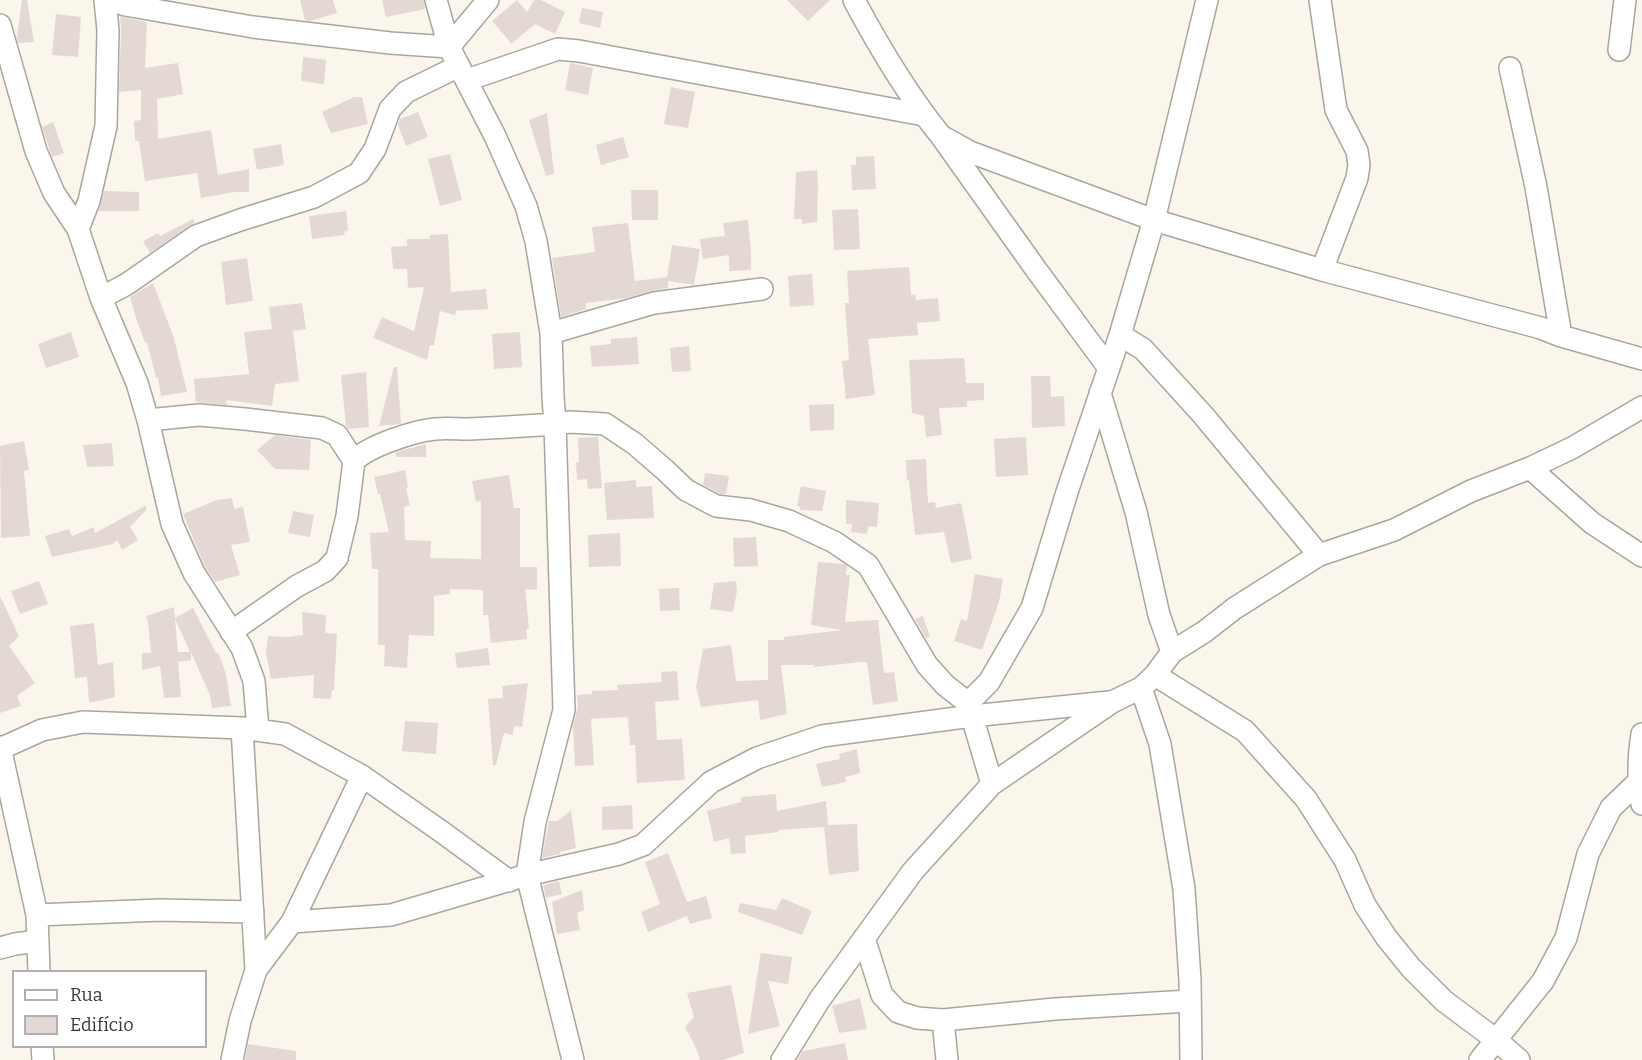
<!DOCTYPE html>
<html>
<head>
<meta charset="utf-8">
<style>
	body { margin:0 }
	#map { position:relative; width:1642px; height:1060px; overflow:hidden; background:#faf6ec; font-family:Bitter,serif }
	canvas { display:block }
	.legend { position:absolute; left:12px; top:970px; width:195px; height:78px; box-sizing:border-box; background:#fff; border:2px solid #b1b0af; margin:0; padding:8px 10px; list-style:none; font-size:18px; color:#3c3a36 }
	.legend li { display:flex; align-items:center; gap:12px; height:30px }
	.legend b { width:30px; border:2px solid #b1b0af }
</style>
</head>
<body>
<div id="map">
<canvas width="1642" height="1060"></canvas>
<ul class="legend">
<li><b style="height:8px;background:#fff"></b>Rua</li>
<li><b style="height:16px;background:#e4d8d5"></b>Edifício</li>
</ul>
</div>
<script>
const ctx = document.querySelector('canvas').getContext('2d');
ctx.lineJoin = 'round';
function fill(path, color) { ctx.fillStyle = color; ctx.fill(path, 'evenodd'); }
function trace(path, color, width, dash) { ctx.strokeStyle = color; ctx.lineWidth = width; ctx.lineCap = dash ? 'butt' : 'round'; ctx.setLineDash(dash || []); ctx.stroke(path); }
const building = new Path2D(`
	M22 0H27L34 42 18 43 17 37Z
	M300 0H333L337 13 310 21 305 20Z
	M382 0H424L425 9 386 17Z
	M517 0 527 12 534 0H541L565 12 555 34 535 24 511 44 510 43V42L492 21Z
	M787 0H830L808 21Z
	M582 8 603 12 600 28 579 23Z
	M56 14 81 17 78 57 52 55Z
	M120 17 147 22 145 68 178 63 183 94 157 99 158 139 211 130 218 175 249 169V192H235L201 198 197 173 145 181 139 141H135L134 121 141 120V90L119 92 121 30Z
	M303 57 326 60 324 84 301 81Z
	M570 63 593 68 588 95 565 90Z
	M671 87 695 92 688 128 664 124Z
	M354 97H362L368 124 331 133 322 112Z
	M418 112 428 137 406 146 398 125 400 119Z
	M547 113 554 174 546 176 529 120Z
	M53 122 64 153 52 157 42 127Z
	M623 137 629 157 601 165 596 145Z
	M281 144 284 165 257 170 253 149Z
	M450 154 462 200 440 206 428 159Z
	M874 156 876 189 852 190 851 165H856V157Z
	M817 170 818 188 817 222 802 224V219H794L796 172Z
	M631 190H658V220H632Z
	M104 191 139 192V211H99Z
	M858 209 860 249 834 250 832 210Z
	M346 211 348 230 344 232 345 235 312 239 309 216Z
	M193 219 195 223 189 226 150 253 143 241 158 233 160 236Z
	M748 220 751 251V270L729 271V255L703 259 700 239 725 236 723 223Z
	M628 223 635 281 667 277 672 245 700 249 694 285 668 281V288L651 291 627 298 586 303V309L561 317 552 258 595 252 592 227Z
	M448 234 451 292 486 289 488 309 456 311 455 315 440 311 434 345H430L427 360 373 338 382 317 414 331 424 287 408 288 407 269H393L391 247 407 246V239H430V235Z
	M247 258 253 301 226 305 221 262Z
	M909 267 911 295 915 294 916 300 938 298 940 321 917 323 918 335 868 339 875 395 846 399 842 361 849 360 845 303H849L847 271Z
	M812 274 814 305 790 307 788 276Z
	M153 283 174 338 187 392 161 396 158 377 156 378 147 342 145 343 136 318 130 297Z
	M302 303 306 329 293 331 299 381 275 384 272 406 226 400 227 405 196 402 194 379 249 374 244 332 272 329 269 307Z
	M71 332 79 357 46 368 38 344Z
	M520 332 522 367 494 369 492 334Z
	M637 337 639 364 592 367 590 346 611 344V339Z
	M689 346 691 371 672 372 670 348Z
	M964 358 966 383H984V400L967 401V407L939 408 942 435 926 437 924 416 912 413 909 360Z
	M394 367H397L401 424 379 426Z
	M366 372 369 427 348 429 346 426 341 375Z
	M1031 376H1050L1051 397 1064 396 1065 426 1032 428Z
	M834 404V430L810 431 809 405Z
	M275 435 311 440 309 470 275 469 257 450Z
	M598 437 602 488 588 489 587 479 577 480 576 462H579L578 438Z
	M1026 437 1028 475 996 477 994 439Z
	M24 441 29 470 24 471 30 536 1 538 0 446Z
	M112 443 114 466 87 467 83 445Z
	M426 444V457H396V452Z
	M926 459 928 503 935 502 936 508 961 503 972 559 951 563 944 532 915 535 909 480H907L906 460Z
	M405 470 408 487 406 488 410 505 404 507 405 540 431 541 430 558 481 559V501L476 502 472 481 509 475 514 508H520V567H537V590L525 589 529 629H526L527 639 491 643 488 615H483V590L450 589V594L434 596V636L409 635 407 668 384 666 385 645H378V569H372L370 533 389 532 380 494H378L374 477Z
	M705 473 729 476 726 494H720L703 485Z
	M636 480V487L652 486 654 518 607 520 604 483Z
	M801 486 826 491 822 511 800 510V507L797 506Z
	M232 498 234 509 243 507 250 542 231 545 240 575 215 582 205 567 183 514 217 500Z
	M846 500 879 503 877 527 868 526 867 534 851 532 852 524H846Z
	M145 506 147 509 130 527 138 540 122 550 117 540 113 544 52 557 45 536 69 529 72 536 94 527 95 533Z
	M293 511 314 515 310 537 288 533Z
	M620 533 621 566 589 567 588 535Z
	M756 537 758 566 734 567 733 538Z
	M818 562 844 564 847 566 846 575H850L845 622 878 620 884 673 894 672 898 701 873 705 867 662H861L814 667V665H781L787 714 760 720 758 700 701 707 696 687 703 649 731 645 736 681 768 680V640H784V637L842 630 811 625Z
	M975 574 1003 579 999 602 982 650 954 641 961 619 967 621Z
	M39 581 48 604 20 614 11 591Z
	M736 581 737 591 733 612 710 609 714 583Z
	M679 588 680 610 660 611 659 589Z
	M0 596 19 636 9 646 35 683 17 696 21 706 0 713Z
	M174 607 175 618 193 608 216 653 218 652 226 674 231 706 212 708 210 695 191 652V660L178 662 181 697 164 698 160 666 142 670V653H151L148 623 146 616ZM175 619 190 652H178Z
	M302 612 326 615 325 633 337 634 334 690H332L331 699 313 698 314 675 271 679 266 653 268 636 287 637 303 635Z
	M923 616 930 637 926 638 915 619Z
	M94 623 98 665 113 662 115 697 89 703 87 677 75 678 70 626Z
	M488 648 490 665 457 668 455 653Z
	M677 671 679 700 655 702 657 740 682 739 685 780 637 783 635 745H630L628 718 625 717 591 719 594 765 575 766 573 726 578 706 577 695 592 694V691L618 690 617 685 662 682 661 672Z
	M528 683 522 727 514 726 513 735 504 733 496 765H493L488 699 503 698 502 686Z
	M405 721 438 723 436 754 402 751Z
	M857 749 860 773 845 777 846 782 822 787 816 764 840 759 839 754Z
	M776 794 777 811 826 801 828 825 857 824 859 871 829 875 824 827 778 830 779 832 745 836 746 853 731 854 729 838 714 842 707 811 741 802V797Z
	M632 805 633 829 602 830V807Z
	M571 810 576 848 560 852V854L542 858 549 821H558Z
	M668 853 687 902 706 896 712 918 690 924 687 916 648 932 641 912 660 904 645 862Z
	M559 881 562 894 546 898 543 885Z
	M582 890 584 910 577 913 580 930 557 934 552 902Z
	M782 898 812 911 802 935 738 912 740 903 776 910Z
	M761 951V953L792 957 788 984 768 981 780 1026 748 1034Z
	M731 985 744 1053 723 1060H700L697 1050 685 1027 694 1017 687 993Z
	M860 998 867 1029 839 1033 832 1006Z
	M845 1043 848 1060H797L803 1051Z
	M248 1044 296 1051V1060H245Z`);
const minor = new Path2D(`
	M112 0 125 5 253 27 390 43 449 47
	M436 0 449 47 495 136 526 206 536 241 551 333 553 397 555 424 570 422 605 424 635 444 665 470 686 490 716 506 751 510 789 521 834 542 868 565 927 665 945 685 968 703 992 784
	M854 0C879 47 907 94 941 136L1035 268 1108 367
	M1320 0 1336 110 1357 151 1359 165 1357 178 1322 270
	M0 25 36 151 54 193 78 229 101 298 137 383 148 420 172 524 194 573 242 648 254 681 258 730
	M449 47 488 0
	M1619 50 1625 0
	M1510 68 1536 187 1561 336
	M467 80 558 49 579 51 924 115
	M941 136 970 152 1154 220 1322 270 1541 328 1561 336 1642 359
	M78 229 89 201 106 126 108 30 105 0
	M101 298 127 284 196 236 240 220 314 197 359 173 375 149 390 109 406 92 459 66
	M551 333 654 303 762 289
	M1120 335 1143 349 1203 415 1319 555
	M1100 393 1136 512 1159 615 1172 652
	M148 420 199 415 245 419 322 428 337 435 354 461
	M1530 468 1592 523 1642 556
	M231 632 297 586 325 571 337 558 347 516 354 461C368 446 414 431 435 429 445 428 457 429 467 429 497 428 526 426 555 424L564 710 535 822 527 875 573 1060
	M1155 675 1245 731 1306 799 1345 860 1365 905 1386 937 1411 968 1444 1001 1495 1039 1519 1060
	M1141 688 1160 744 1184 889 1190 980 1191 1060
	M968 703 989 682 1032 608 1067 492 1120 335 1154 220 1207 0
	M242 728 256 970
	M1642 734C1638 760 1638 779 1642 804
	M0 747 37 915 39 972
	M0 749 42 730 83 722 242 728 285 734 362 776 442 832 509 881
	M37 915 160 910 253 912
	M292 922 391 915 527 875 619 854 643 845 711 782 757 758 822 736 972 716 1109 702
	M864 938 882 995 898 1012 917 1018 943 1020 1055 1009 1189 1001
	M0 948 15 944 38 941
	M943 1020 947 1060
	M42 1046 43 1060
	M232 1060 240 1021 256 970 292 922 362 776
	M782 1060 820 999 913 871 992 784 1112 702 1141 688 1155 675 1172 652 1204 632 1235 608 1319 555 1394 530 1471 491 1530 468 1572 448 1642 407
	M1480 1060 1543 981 1566 938 1588 854 1611 808 1638 782`);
fill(building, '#e4d8d5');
trace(minor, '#aaa69d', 24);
trace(minor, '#fff', 21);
</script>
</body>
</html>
